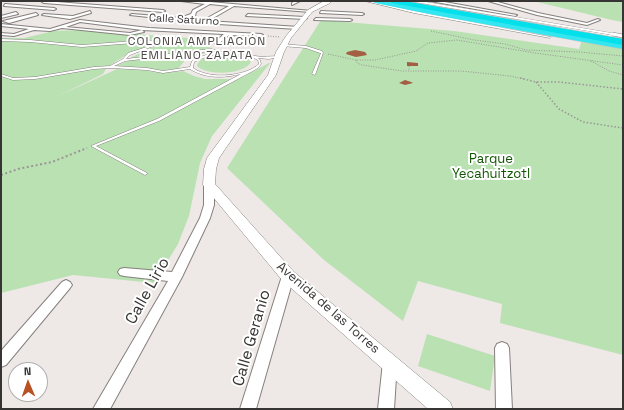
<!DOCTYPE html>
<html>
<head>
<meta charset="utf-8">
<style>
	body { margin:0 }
	#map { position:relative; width:624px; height:410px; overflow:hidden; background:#eee8e6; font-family:"Space Grotesk",sans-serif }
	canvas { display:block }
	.frame { position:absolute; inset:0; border:2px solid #373534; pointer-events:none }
	.north { position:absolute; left:8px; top:362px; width:40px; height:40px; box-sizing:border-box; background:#fff; border:1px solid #afaeae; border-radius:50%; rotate:358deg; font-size:11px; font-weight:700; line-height:16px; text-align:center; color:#373534 }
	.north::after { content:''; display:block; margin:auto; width:14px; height:18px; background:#b85225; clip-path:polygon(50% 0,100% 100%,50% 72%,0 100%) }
</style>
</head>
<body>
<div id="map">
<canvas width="624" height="410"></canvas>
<div class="frame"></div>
<div class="north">N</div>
</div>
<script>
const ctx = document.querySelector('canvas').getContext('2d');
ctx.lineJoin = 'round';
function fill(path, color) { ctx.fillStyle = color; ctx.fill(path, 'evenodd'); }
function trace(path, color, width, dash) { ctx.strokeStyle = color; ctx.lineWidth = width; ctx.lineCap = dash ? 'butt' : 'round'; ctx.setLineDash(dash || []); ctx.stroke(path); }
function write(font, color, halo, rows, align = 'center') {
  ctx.font = font + ' "Space Grotesk",sans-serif'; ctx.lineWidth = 4; ctx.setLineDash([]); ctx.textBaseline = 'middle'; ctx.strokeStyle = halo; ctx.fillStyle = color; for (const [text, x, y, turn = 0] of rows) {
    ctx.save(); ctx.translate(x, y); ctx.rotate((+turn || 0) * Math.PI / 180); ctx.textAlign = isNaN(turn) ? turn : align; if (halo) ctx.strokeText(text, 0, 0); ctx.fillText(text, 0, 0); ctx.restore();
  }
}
const green = new Path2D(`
	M533 1H623V22L612 20Z
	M321 20 454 31 579 49 582 40 623 48V355L500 323 502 304 418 281 403 321 324 260 227 168Z
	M84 30 188 38 212 46 208 49 128 59 157 45 148 42 152 46 126 55 109 66 97 67 106 69 103 74 56 97 117 69 142 70 162 73 183 71 194 76 205 79H233L243 77 271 62 212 136 200 163 189 216 178 244 154 283 73 275 1 293V38H24L54 31Z
	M205 51 208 52 186 59 178 69 159 71 146 68 114 67C137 54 179 54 205 51Z
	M225 54C233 54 246 54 251 62 244 75 207 76 197 66 199 56 216 55 225 54Z
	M427 334 495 356 490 391 418 366Z`);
const building = new Path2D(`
	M355 50 365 52 367 55 356 57 346 54 347 52Z
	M407 62 418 63V66H407Z
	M405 80 411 82 413 83 405 85 399 83Z`);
const pathFar2 = new Path2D(`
	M431 31 474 40 505 44 526 50 579 52 623 56
	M268 36 280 37
	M328 54 356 60H375L416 51 428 43 457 40 535 53 623 65
	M356 60 357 63 362 65 402 71H461L510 76 524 79
	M591 61 609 71 623 75
	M409 66V71`);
const pathFar1 = new Path2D(`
	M520 78 536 82H559L623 89
	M536 82 559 109 583 122 623 128`);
const path = new Path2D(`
	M1 175 18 169 52 162 87 148`);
const service = new Path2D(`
	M365 1H369L414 11 551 37 550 38 414 13Z
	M440 6 441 5 617 36 616 37Z
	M1 39 30 40 82 45 147 40 154 41 156 45 130 55 126 59 211 49 220 51 219 52 211 51 125 61 114 66 147 68 163 71 190 67 192 61C207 53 225 49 243 52 247 53 251 55 255 56 263 58 272 55 279 57L269 59 258 58 260 60 261 64 258 68 251 72 159 121 96 146 147 173V174L145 175 91 146 157 119 241 74C224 78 206 79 190 69L163 73 147 70 111 68 94 69 35 79 13 80 1 76V74L13 78 35 77 94 67 110 66 123 59 128 53 153 45 152 43 147 42 82 47 30 42 1 41ZM226 53C238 53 247 54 258 60L259 64C247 75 219 78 204 73 200 72 196 70 193 68L194 62C204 57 214 54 226 53Z
	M283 44 306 46 322 51 323 53 315 75 312 74 321 53H320L306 48 282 46V44Z`);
const minor = new Path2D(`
	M43 1 163 10 165 11 163 12 44 3 42 2Z
	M181 1 210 2 312 11 310 12 234 6 208 21 299 27 297 29 203 23 130 15 132 14 180 18 191 14 193 10 205 4ZM210 4 229 6 202 21 186 19 195 16 196 12Z
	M295 1H300L292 5V3Z
	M430 1H439L517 15 515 16Z
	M488 1H494L538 13 587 23 598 19 600 20 587 25 537 15Z
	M5 4 54 8 56 9 54 10 4 6Z
	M90 11 91 13 70 19 42 15 44 14 73 16Z
	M321 11 362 13 364 14 362 15 320 13Z
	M16 12 18 14 1 18V16Z
	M36 13 38 15 9 23 3 21Z
	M248 14 305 17 307 18 305 19 246 16Z
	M316 18 350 19 352 20 350 21 314 20Z
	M80 20 149 28 261 34 263 35 261 36 229 35 217 45 214 43 224 34 142 30 144 32 130 35 62 28 50 31 34 30 14 36 1 35V33L14 34 29 29 1 26V24L50 29ZM80 22 142 30 130 33 66 27Z
	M209 182 214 185V205L210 218 182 277 110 409H93L168 281 124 276 120 275 118 272 120 269 124 268 172 272 200 218 204 205V185Z
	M288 272 292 273 294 276 256 409H240L282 276 284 273Z
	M66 280 70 282 72 285 70 288 6 365 1 367V351L62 282Z
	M502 342 507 344 509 348 512 409H496L495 348 497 344Z
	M390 356 395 358 397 362 394 409H378L383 362 385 358Z`);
const tertiary = new Path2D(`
	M324 1H330V3L312 12 291 38 284 52 276 75 219 158 216 169 215 184 294 272 450 402 453 409H428L282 280 203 185 204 169 207 158 268 75 276 52 286 36 308 10Z`);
const trunk = new Path2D(`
	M372 1H385L623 43V49L434 15 375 3Z`);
const motorway = new Path2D(`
	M389 1H404L623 39V45L392 3Z`);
const serviceBridgeFar1 = new Path2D(`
	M414 1 618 35`);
const serviceBridge = new Path2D(`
	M612 34 623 36`);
const farStreetnames = [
	["Calle Saturno",184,20,3]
];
const farNeighbourhoodnames = [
	["COLONIA AMPLIACIÓN",197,42],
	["EMILIANO ZAPATA",197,56]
];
const parkNames = [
	["Parque",491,159],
	["Yecahuitzotl",491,174]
];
const streetNames = [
	["Avenida de las Torres",328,308,41]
];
const nearStreetnames = [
	["Calle Lirio",148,291,-61],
	["Calle Geranio",252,338,-74]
];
fill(green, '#b9e1b2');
fill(building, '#a35e44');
trace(service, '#85807e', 1);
trace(minor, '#85807e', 2);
trace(tertiary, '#85807e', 1);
trace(trunk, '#c7c6c6', 1);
trace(motorway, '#c7c6c6', 2);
trace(pathFar2, '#9a9695', 1, [1, 1.5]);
trace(pathFar1, '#9a9695', 1.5, [1.5, 2]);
trace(path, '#9a9695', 2, [2, 2.5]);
fill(service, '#fff');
fill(minor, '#fff');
fill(tertiary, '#fff');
fill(trunk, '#34e6ef');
fill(motorway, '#01e0eb');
trace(serviceBridgeFar1, '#85807e', 2.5, []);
trace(serviceBridge, '#85807e', 4, []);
trace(serviceBridgeFar1, '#fff', 2);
trace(serviceBridge, '#fff', 3);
write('11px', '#373534', '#fff', farStreetnames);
ctx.letterSpacing = '1px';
write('12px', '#4f4a48', '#fff', farNeighbourhoodnames);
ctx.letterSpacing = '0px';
write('13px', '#105400', '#fff', parkNames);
write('13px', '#373534', '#fff', streetNames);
write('16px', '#373534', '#fff', nearStreetnames);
</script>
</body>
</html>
